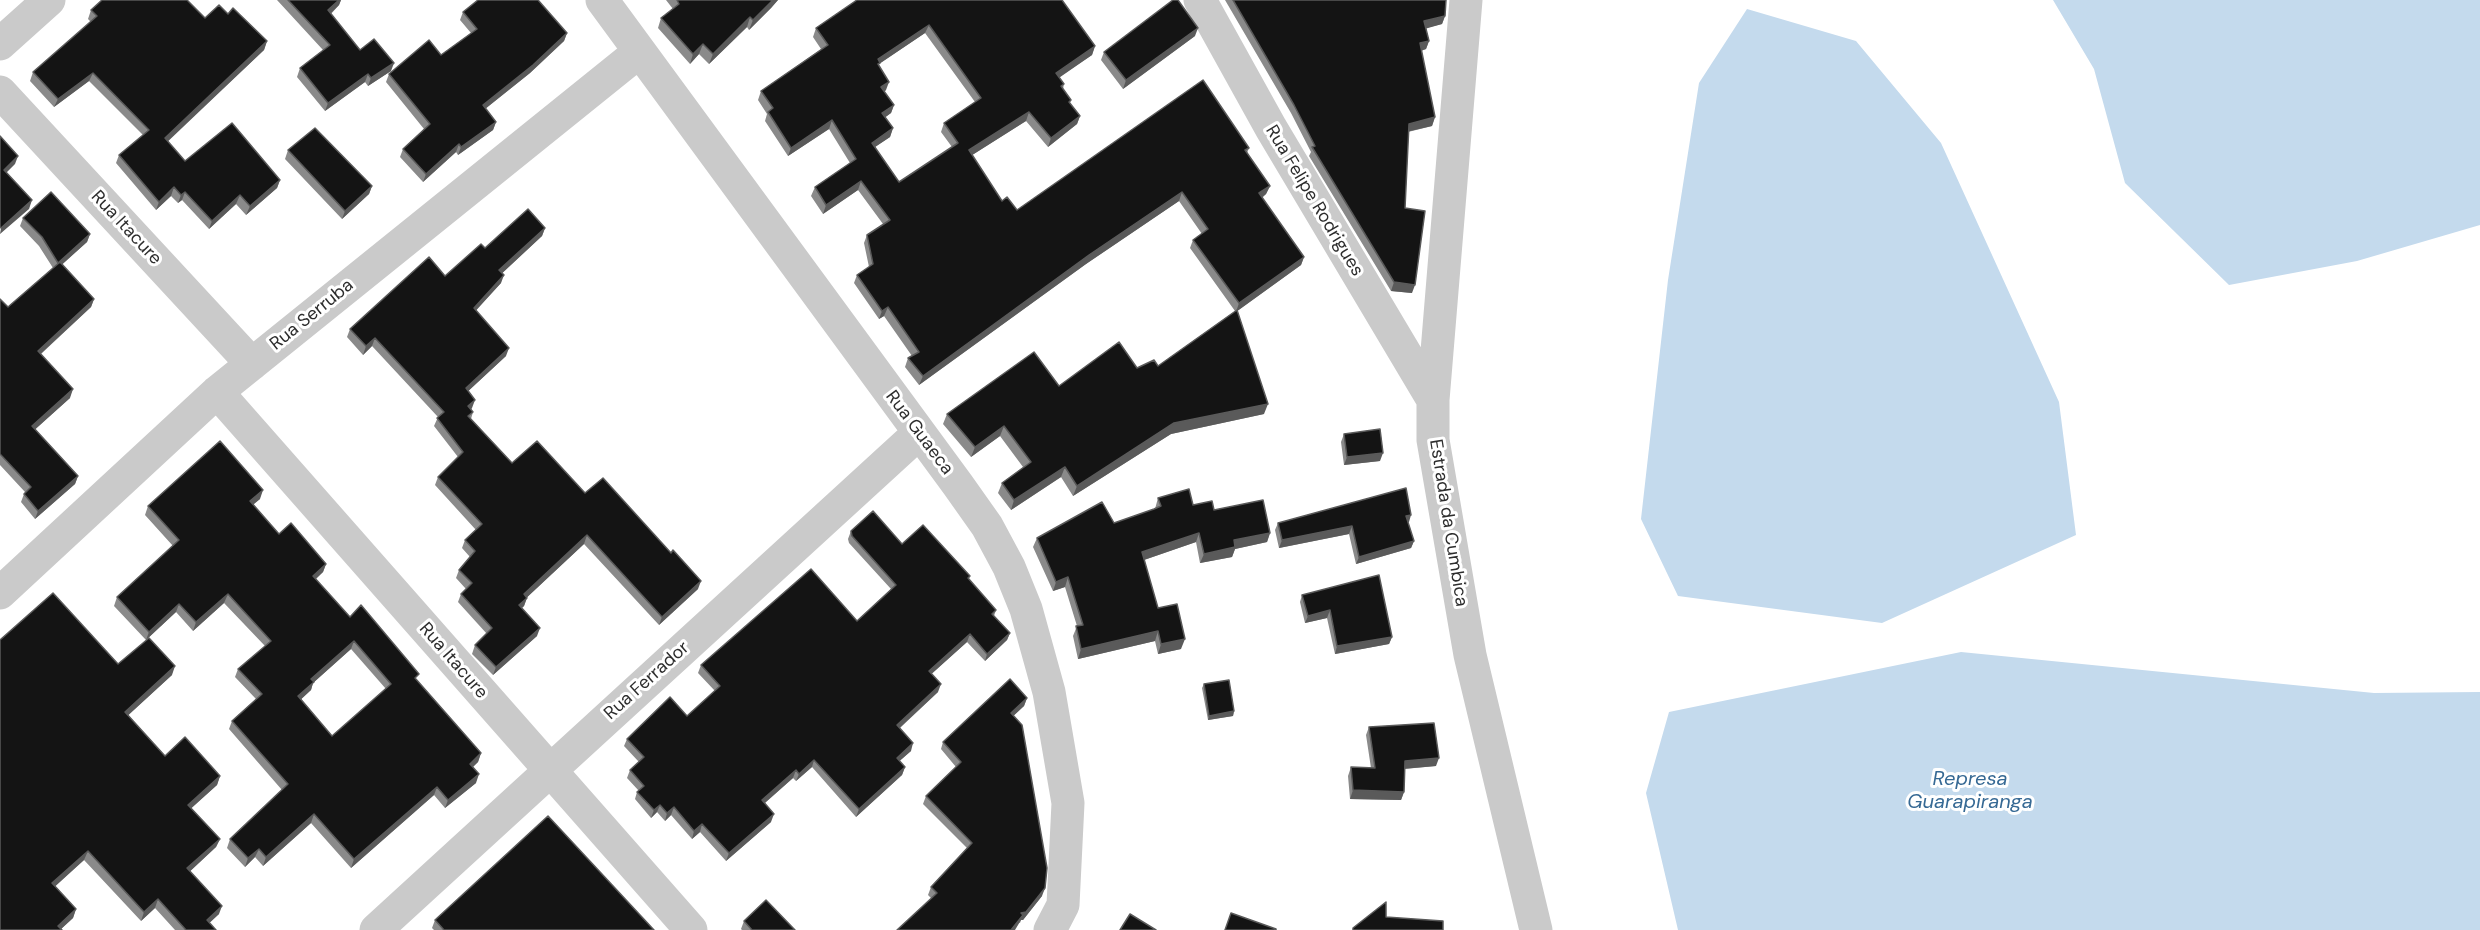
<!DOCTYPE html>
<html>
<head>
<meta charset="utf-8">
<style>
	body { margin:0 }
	canvas { display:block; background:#fff }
</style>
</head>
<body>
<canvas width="2480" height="930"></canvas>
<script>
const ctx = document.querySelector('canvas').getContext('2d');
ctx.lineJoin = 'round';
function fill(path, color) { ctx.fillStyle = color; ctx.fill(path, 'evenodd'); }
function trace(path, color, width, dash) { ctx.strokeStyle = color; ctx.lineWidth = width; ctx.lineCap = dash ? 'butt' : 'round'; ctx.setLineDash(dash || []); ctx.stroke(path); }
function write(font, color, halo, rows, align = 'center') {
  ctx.font = font + ' "DM Sans",sans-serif'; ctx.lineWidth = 6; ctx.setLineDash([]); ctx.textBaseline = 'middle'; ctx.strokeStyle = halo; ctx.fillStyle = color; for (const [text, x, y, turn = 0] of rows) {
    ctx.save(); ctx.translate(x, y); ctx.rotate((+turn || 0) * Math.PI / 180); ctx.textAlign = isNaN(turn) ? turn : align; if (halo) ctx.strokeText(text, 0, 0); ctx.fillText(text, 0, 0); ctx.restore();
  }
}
const water = new Path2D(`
	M2053 0H2480V225L2357 261 2229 285 2125 183 2094 69Z
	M1747 9 1856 41 1941 143 2059 402 2076 535 1882 623 1678 596 1641 519 1668 280 1699 83Z
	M1961 652 2374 693 2480 692V930H1678L1646 793 1669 712Z`);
const street = new Path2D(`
	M602 0 958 485 987 526 1009 567 1026 609 1049 692 1068 803 1063 905 1050 930
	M1200 0 1271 128 1433 400
	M1466 0 1433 400V440L1470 655 1536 930
	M0 44 49 0
	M0 92 252 364
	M217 392 691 930
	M0 593 217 392 639 52
	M376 930 919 433`);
const wall = new Path2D(`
	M277 0H341L339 5 331 14 360 50 391 71 368 86 365 82 325 111 297 77 300 68 323 50Z
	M666 0H778L771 8 749 30 747 27 709 64 699 54 690 64 658 28 661 18 673 9Z
	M857 0 1095 46 1092 55 1059 77 1064 84 1063 89 1071 100 1070 103 1080 116 1077 124 1048 147 1026 121 972 155 1002 201 1017 210 1249 148 1247 153 1270 186 1266 194 1262 198 1304 257 1301 265 1237 311 1264 414 1171 434 1073 496 1061 477 1011 510 998 493 1002 483 1023 467 1000 436 971 457 943 424 947 414 1137 368 1158 366 1235 311 1190 248 1193 240 1202 234 1179 201 1086 264 919 385 905 367 908 358 912 356 884 316 879 319 854 283 857 275 869 267 864 243 867 235 883 224 858 190 823 214 811 196 815 187 850 163 829 129 788 156 765 121 767 114 758 100 761 91 821 49 813 37 816 28ZM925 33 975 102 944 123 941 132 952 147 899 182 875 147 890 137 893 128 885 117 891 113 894 105 884 92 886 90 879 66V64Z
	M1225 0H1446L1445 16 1442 24 1426 28 1429 41 1426 49 1421 51 1435 117 1432 126 1408 132 1405 208 1412 293 1391 291 1309 156 1311 152 1291 113Z
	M91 10 205 18 228 14 267 41 264 50 167 141 185 161 280 180 277 188 246 215 236 204 209 229 182 200 178 203 171 196 156 210 116 163 119 155 143 135 89 81 54 107 30 81 33 72 91 22 88 19Z
	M463 12 567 33 564 41 530 73 485 109 496 122 493 130 458 155 456 152 423 182 400 157 403 149 424 129 386 82 389 74 441 55 471 33 460 20Z
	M1195 36 1123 89 1101 60 1104 52Z
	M288 150 372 186 369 194 342 219 285 159Z
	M23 218 90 234 87 242 62 264 94 299 91 307 41 354 70 398 35 429 78 476 75 484 35 519 21 502 24 494 25 492 0 465V299L8 307 53 268 39 246 20 226Z
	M545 228 542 236 502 273 501 283 476 310 506 356 468 391 472 408 471 409 473 412 471 419 512 463 585 493 698 589 659 625 584 544 527 597 524 606 522 608 537 636 493 675 472 654 475 645 487 634 458 602 461 594 466 589 456 578 459 570 470 557 462 548 465 540 476 530 435 485 438 477 458 457 434 426 438 417 372 346 363 355 347 337 350 329 445 276 485 248Z
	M1344 434 1380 461 1344 465 1341 442Z
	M1158 498 1214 510 1270 533 1267 542 1235 549 1232 557 1200 563 1196 542 1144 560 1158 608 1181 649 1158 654 1155 641 1078 659 1073 636 1077 626 1065 587 1053 591 1033 547 1037 538 1114 523 1155 509Z
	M260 499 253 504 279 534 326 564 323 572 316 579 350 617 417 680 481 753 478 762 472 767 476 783 445 808 434 795 351 868 311 823 263 866 255 857 245 867 227 848 230 839 282 790 229 729 232 721 256 699 235 677 238 669 265 646 224 603 193 631 176 612 146 640 114 606 117 597 173 546 145 515 148 506ZM351 649 386 689 332 736 301 699 311 690 313 683Z
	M1408 522 1414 541 1411 548 1356 564 1349 534 1279 548 1275 530 1278 523Z
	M851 531 902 544 970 576 969 579 996 610 994 616 1010 633 1007 640 985 661 967 642 931 674 938 692 900 728 911 751 899 761 905 767 902 775 856 817 812 767 796 781 793 778 765 803 771 822 726 861 700 832 692 839 671 815 665 821 657 812 651 818 635 799 637 792 639 791 627 778 630 770 639 762 624 746 627 739 687 716 715 691 698 673 701 665 857 621 891 589 849 543 848 539Z
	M1302 595 1392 637 1389 644 1335 654 1327 618 1305 623 1300 602Z
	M118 664 172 675 128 715 165 756 220 776 217 785 191 808 220 839 216 847 190 871 219 914 209 923 216 930H175L155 908 141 921 84 860 55 886 76 909 73 918 61 929 0 930Z
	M1204 684 1234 711 1233 716 1208 720 1202 688Z
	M1027 698 1024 706 1013 716 1042 896 1023 920H1021L1020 923 931 898 928 895 931 887 967 848 923 804 926 796 956 767 941 749 943 742Z
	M1369 727 1436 766 1404 769V792L1401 800 1350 799 1348 776 1351 767 1371 768 1366 735Z
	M435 920 654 930H434L432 928Z
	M744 921 795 930H742L741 929Z`);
const shadedWall = new Path2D(`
	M339 0H341L339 5 325 19 328 10Z
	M773 0H778L771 8 749 30 753 20Z
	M1445 16 1442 24 1421 30 1424 21Z
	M750 17 747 27 709 64 713 54Z
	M929 25 925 33 879 64 877 71 878 59Z
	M1198 28 1195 36 1123 89 1126 80Z
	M567 33 564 41 530 73 480 113 483 105Z
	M267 41 264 50 162 147 165 138Z
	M1429 41 1426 49 1417 52 1420 43Z
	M703 44 699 54 690 64 693 54Z
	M1095 46 1092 55 1053 82 1056 73Z
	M394 63 391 71 368 86 371 78Z
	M93 73 89 81 54 107 58 99Z
	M368 74 365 82 325 111 328 103Z
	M889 82 886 90 878 96 881 87Z
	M894 105 891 113 879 122 882 113Z
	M1029 112 1026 121 966 159 969 150Z
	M1080 116 1077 124 1048 147 1051 138Z
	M1435 117 1432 126 1406 132 1409 124Z
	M832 120 829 129 788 156 791 148Z
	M496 122 493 130 458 155 461 147Z
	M893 128 890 137 869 151 872 143Z
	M459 144 456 152 423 182 426 174Z
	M18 156 15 164 1 178 4 170Z
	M280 180 277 188 246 215 250 206Z
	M861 181 858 190 823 214 826 205Z
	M372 186 369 194 342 219 345 211Z
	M1270 186 1266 194 1256 202 1259 193Z
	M174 187 171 196 156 210 159 202Z
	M185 192 182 200 178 203 181 195Z
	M1182 192 1179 201 1086 264 919 385 923 376 1089 255Z
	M240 195 236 204 209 229 212 221Z
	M32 200 29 209 0 234 1 228Z
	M545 228 542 236 496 279 499 270Z
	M90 234 87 242 55 271 58 263Z
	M1304 257 1301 265 1236 312 1239 303Z
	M504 275 501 283 471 316 474 308Z
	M1394 282 1415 285 1412 293 1391 291Z
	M94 299 91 307 35 359 38 351Z
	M888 307 884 316 879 319 882 311Z
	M375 338 372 346 363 355 366 346Z
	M509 348 506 356 463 396 466 388Z
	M73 389 70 398 29 435 32 426Z
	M475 400 472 408 465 415 468 406Z
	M1268 404 1264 414 1171 434 1073 496 1077 486 1174 423Z
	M1004 426 1000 436 971 457 975 447Z
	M1383 453 1380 461 1344 465 1347 457Z
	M1065 467 1061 477 1011 510 1014 500Z
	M78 476 75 484 35 519 38 511Z
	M263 490 260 499 247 510 250 501Z
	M1411 515 1409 522 1404 524 1406 516Z
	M1352 526 1349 534 1279 548 1282 540Z
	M1199 533 1196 542 1138 562 1142 552Z
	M1270 533 1267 542 1235 549 1232 557 1200 563 1204 554 1234 540Z
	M587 535 584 544 521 603 524 594Z
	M1414 541 1411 548 1356 564 1359 557Z
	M326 564 323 572 310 584 313 576Z
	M1068 577 1065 587 1053 591 1056 582Z
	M701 581 698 589 659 625 662 617Z
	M228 594 224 603 193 631 196 622Z
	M527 598 524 606 516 613 519 605Z
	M179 604 176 612 146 640 149 632Z
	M1330 610 1327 618 1305 623 1308 616Z
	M540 628 537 636 493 675 496 667Z
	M1158 631 1155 641 1078 659 1081 649Z
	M1010 633 1007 640 985 661 987 654Z
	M970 634 967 642 926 679 929 671Z
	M1392 637 1389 644 1335 654 1337 646Z
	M1185 639 1181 649 1158 654 1161 644Z
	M354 641 351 649 313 683 311 690 295 705 298 696 311 679Z
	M175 666 172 675 122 721 125 712Z
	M941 684 938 692 894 733 897 725Z
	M1027 698 1024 706 1008 721 1011 713Z
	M1234 711 1233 716 1208 720 1209 716Z
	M913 743 911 751 894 766 897 758Z
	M481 753 478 762 467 773 470 764Z
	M1439 758 1436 766 1402 769 1405 761Z
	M814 760 812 767 796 781 799 774Z
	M905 767 902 775 856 817 859 809Z
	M796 770 793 778 759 808 762 800Z
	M479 774 476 783 445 808 448 800Z
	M220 776 217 785 185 814 188 805Z
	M437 787 434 795 351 868 354 859Z
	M1353 790 1404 792 1401 800 1350 799Z
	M660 805 657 812 651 818 654 810Z
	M674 807 671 815 665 821 667 813Z
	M314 814 311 823 263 866 266 857Z
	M774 814 771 822 726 861 729 853Z
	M702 824 700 832 692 839 694 831Z
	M220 839 216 847 184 877 187 868Z
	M259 849 255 857 245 867 248 858Z
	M88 851 84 860 49 892 52 883Z
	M1045 888 1042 896 1023 920H1021L1015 930H1011L1021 913Z
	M158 899 155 908 141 921 144 912Z
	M222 906 219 914 203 929 207 920Z
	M76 909 73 918 60 930 58 926Z`);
const building = new Path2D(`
	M102 0H187L205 18 219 5 228 14 233 8 267 41 165 138 185 161 232 123 280 180 250 206 240 195 212 221 185 192 181 195 174 187 159 202 119 155 149 130 93 73 58 99 33 72 97 16 91 10Z
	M288 0H339L328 10 360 50 374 39 394 63 371 78 368 74 328 103 300 68 330 45Z
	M478 0H538L567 33 533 65 483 105 496 122 461 147 459 144 426 174 403 149 430 124 389 74 429 40 441 55 477 29 463 12Z
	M677 0H773L753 20 750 17 713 54 703 44 693 54 661 18 679 4Z
	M857 0H1062L1095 46 1056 73 1064 84 1061 86 1071 100 1069 102 1080 116 1051 138 1029 112 969 150 1002 201 1007 197 1017 210 1203 80 1249 148 1245 150 1270 186 1259 193 1304 257 1239 303 1193 240 1208 229 1182 192 1089 255 923 376 908 358 919 352 888 307 882 311 857 275 873 264 867 235 890 220 861 181 826 205 815 187 856 159 832 120 791 148 768 112 773 108 761 91 828 45 816 28ZM929 25 981 98 944 123 958 143 899 182 872 143 893 128 882 113 894 105 881 87 889 82 878 64 880 63 878 59Z
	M1173 0H1178L1198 28 1126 80 1104 52Z
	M1233 0H1446L1445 16 1424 21 1429 41 1420 43 1435 117 1409 124 1405 208 1425 211 1415 285 1394 282 1312 147 1315 146 1294 105Z
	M315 128 372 186 345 211 288 150Z
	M0 136 18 156 4 170 32 200 1 228 0 227Z
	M51 192 90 234 58 263 42 237 23 218Z
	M528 209 545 228 499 270 504 275 474 308 509 348 466 388 475 400 468 406 473 412 468 416 512 463 537 441 585 493 603 478 671 553 673 550 701 581 662 617 587 535 524 594 527 598 519 605 540 628 496 667 475 645 492 628 461 594 472 583 459 570 475 551 465 540 482 524 438 477 463 452 437 418 444 412 375 338 366 346 350 329 429 257 445 276 481 244 485 248Z
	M60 262 94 299 38 351 73 389 32 426 78 476 38 511 24 494 31 487 0 454V299L8 307Z
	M1237 310 1268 404 1174 423 1077 486 1065 467 1014 500 1002 483 1031 462 1004 426 975 447 947 414 1034 352 1059 386 1119 342 1137 368 1154 360 1158 366Z
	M1380 429 1383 453 1347 457 1344 434Z
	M220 441 263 490 250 501 279 534 291 523 326 564 313 576 350 617 361 605 419 674 415 678 481 753 470 764 479 774 448 800 437 787 354 859 314 814 266 857 259 849 248 858 230 839 288 784 232 721 262 694 238 669 271 641 228 594 196 622 179 604 149 632 117 597 179 540 148 506ZM354 641 391 684 332 736 298 696 314 682 311 679Z
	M1406 488 1411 515 1406 516 1414 541 1359 557 1352 526 1282 540 1278 523Z
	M1189 489 1193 505 1212 501 1214 510 1263 500 1270 533 1234 540 1235 547 1204 554 1199 533 1142 552 1158 608 1177 604 1185 639 1161 644 1158 631 1081 649 1076 626 1083 625 1068 577 1056 582 1037 538 1102 502 1114 523 1154 509 1161 506 1158 498Z
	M873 511 902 544 923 525 970 576 968 578 996 610 992 614 1010 633 987 654 970 634 929 671 941 684 897 725 913 743 897 758 905 767 859 809 814 760 799 774 796 770 762 800 774 814 729 853 702 824 694 831 674 807 667 813 660 805 654 810 637 792 644 786 630 770 644 757 627 739 670 697 687 716 720 686 701 665 811 569 857 621 896 585 852 536 851 531Z
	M1379 575 1392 637 1337 646 1330 610 1308 616 1302 595Z
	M53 593 118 664 149 638 175 666 125 712 165 756 185 737 220 776 188 805 220 839 187 868 222 906 207 920 216 930H186L158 899 144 912 88 851 52 883 76 909 58 926 62 930H0V640Z
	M1010 679 1027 698 1011 713 1022 725 1047 868 1045 888 1026 912 1021 913 1023 915 1011 930H897L937 893 931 887 972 843 926 796 961 762 943 742Z
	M1229 680 1234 711 1209 716 1204 684Z
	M1434 723 1439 758 1405 761 1404 792 1353 790 1351 767 1375 768 1369 727Z
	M548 816 654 930H444L435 920Z
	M766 900 795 930H752L744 921Z
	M1386 902V917L1443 921V930H1353V928Z
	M1231 913 1276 929V930H1225Z
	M1130 914 1156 930H1120Z`);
const streetNames = [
	["Rua Felipe Rodrigues",1314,201,59],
	["Rua Itacure",126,228,47],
	["Rua Serruba",312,315,-39],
	["Rua Guaeca",919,433,53],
	["Estrada da Cumbica",1448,523,81],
	["Rua Itacure",453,661,49],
	["Rua Ferrador",647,681,-42]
];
const waterNames = [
	["Represa",1970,780],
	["Guarapiranga",1970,803]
];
fill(water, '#c4daed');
trace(street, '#cacaca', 33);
fill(wall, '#8a8a8a');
fill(shadedWall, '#5a5a5a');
fill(building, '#141414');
trace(building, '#5a5a5a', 1.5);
write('18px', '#2d2d2d', '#fff', streetNames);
write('italic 20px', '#366994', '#fff', waterNames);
</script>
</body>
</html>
